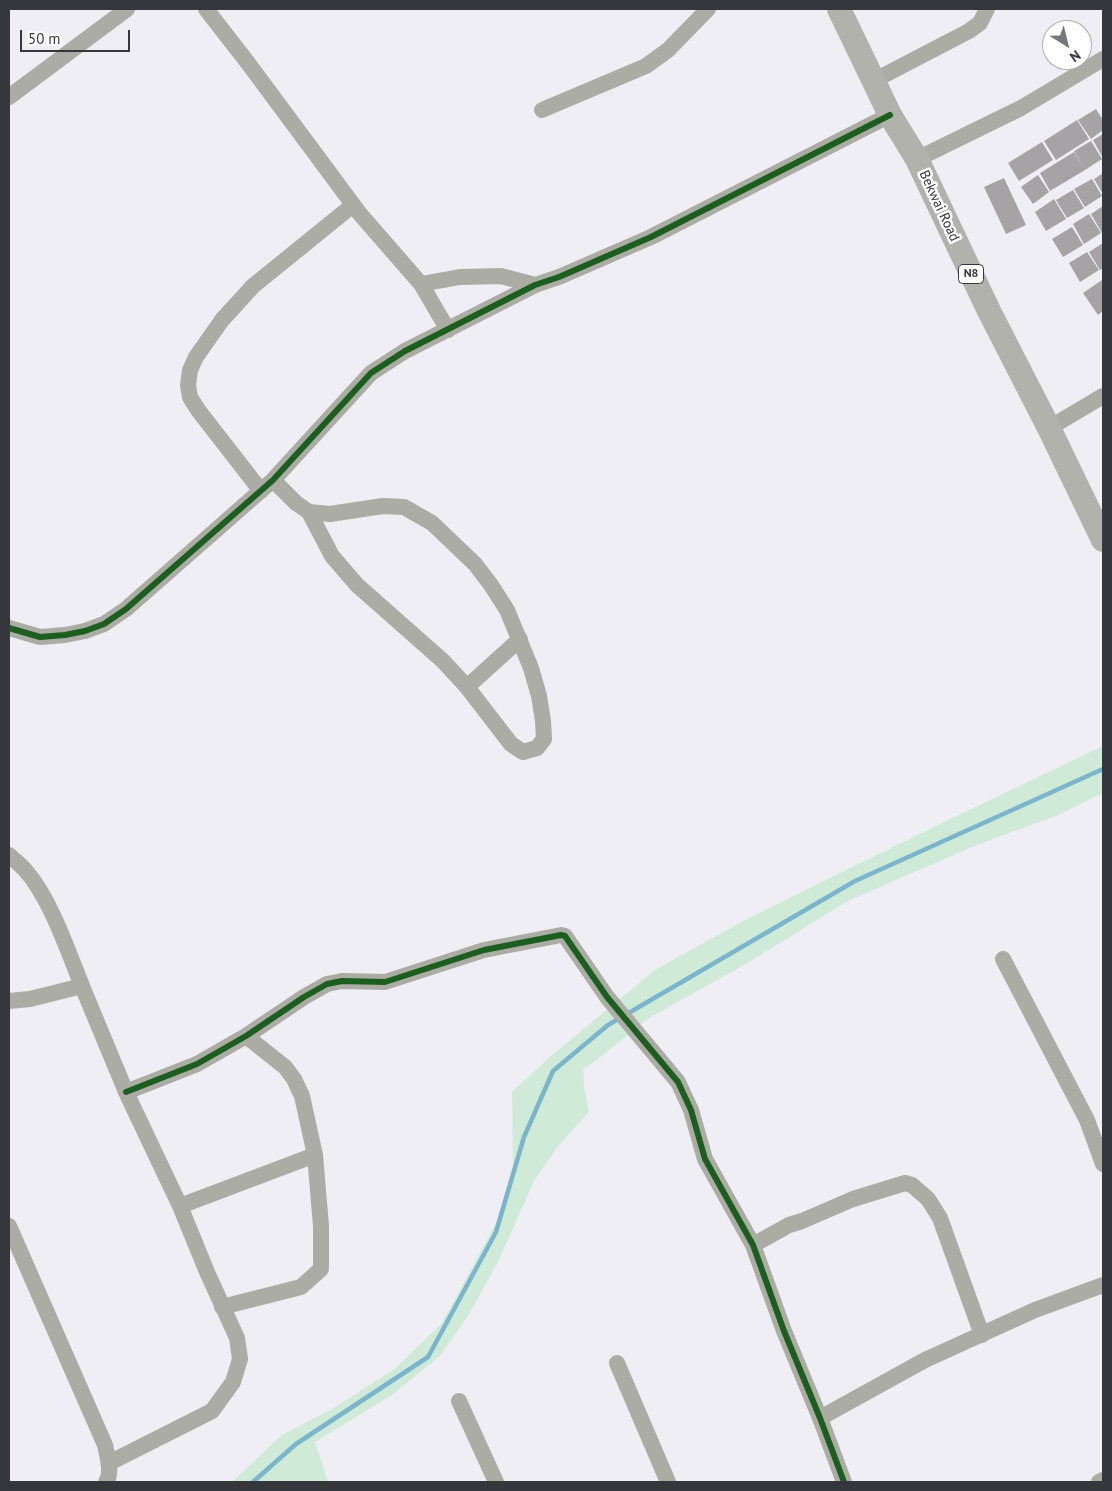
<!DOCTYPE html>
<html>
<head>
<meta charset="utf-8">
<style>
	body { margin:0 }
	#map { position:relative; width:1112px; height:1491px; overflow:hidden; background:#eeeef4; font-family:"PT Sans",sans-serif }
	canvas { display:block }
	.frame { position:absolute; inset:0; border:10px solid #36373c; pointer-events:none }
	.north { position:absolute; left:1042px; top:20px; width:50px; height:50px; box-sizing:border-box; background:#fff; border:1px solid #afafb1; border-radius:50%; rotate:144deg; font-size:14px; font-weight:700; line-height:20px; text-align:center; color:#36373c }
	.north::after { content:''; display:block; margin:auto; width:18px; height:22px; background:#76777c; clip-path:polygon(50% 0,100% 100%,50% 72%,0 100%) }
	.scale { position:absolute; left:20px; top:30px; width:110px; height:22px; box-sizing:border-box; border:2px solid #36373c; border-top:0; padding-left:6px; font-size:15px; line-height:18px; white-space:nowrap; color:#36373c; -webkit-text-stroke:4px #fff; paint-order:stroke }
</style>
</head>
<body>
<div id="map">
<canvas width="1112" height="1491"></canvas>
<div class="frame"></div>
<div class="north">N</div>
<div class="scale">50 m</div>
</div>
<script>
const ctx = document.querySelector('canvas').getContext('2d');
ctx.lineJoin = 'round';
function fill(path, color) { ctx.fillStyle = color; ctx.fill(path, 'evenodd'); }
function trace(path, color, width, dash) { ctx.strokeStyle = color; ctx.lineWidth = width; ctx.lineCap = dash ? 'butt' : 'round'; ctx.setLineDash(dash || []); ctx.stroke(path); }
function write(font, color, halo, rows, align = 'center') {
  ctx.font = font + ' "PT Sans",sans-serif'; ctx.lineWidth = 5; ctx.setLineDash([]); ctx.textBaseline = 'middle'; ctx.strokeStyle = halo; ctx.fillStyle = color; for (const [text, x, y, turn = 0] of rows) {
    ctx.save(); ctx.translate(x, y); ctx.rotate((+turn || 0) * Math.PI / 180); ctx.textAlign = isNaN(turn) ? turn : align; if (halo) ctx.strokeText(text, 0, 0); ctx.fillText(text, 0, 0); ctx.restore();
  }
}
const green = new Path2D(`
	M1103 746V793L1056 816 979 844 848 901 744 965 649 1018 598 1059 583 1069 584 1087 589 1112 558 1146 534 1181 498 1262 469 1314 440 1356 392 1395 315 1442 328 1482H232L282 1435 332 1409 396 1368 442 1323 502 1212 513 1168 512 1092 551 1056 655 970 747 919 946 821Z`);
const stream = new Path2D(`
	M253 1482 296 1444 428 1357 496 1232 524 1137 553 1071 608 1025 855 881 1103 769`);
const building = new Path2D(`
	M1096 109 1103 120V130L1091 139 1078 120Z
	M1077 120 1089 139 1056 160 1044 141Z
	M1103 134V158L1093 140Z
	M1091 141 1102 159 1085 170 1074 151Z
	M1042 142 1053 160 1019 181 1008 163Z
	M1074 152 1085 170 1050 191 1040 173Z
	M1103 173V194L1094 179Z
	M1038 175 1049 192 1033 204 1021 187Z
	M1004 178 1026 225 1006 234 984 187Z
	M1092 179 1102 196 1085 207 1074 189Z
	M1073 190 1084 208 1067 218 1056 200Z
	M1054 199 1066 219 1046 231 1035 212Z
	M1103 206V232L1102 233 1091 214Z
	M1089 214 1101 233 1084 244 1073 224Z
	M1072 227 1083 245 1063 257 1052 239Z
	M1103 243V268L1100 270 1089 252Z
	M1087 252 1099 270 1080 282 1069 263Z
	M1102 280 1103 311 1098 315 1083 293Z`);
const minor = new Path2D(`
	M206 9 248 63 360 214 421 284 448 330
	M875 80 969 31 980 23 987 9
	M9 97 127 9
	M542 110 646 66 668 50 708 9
	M917 159 1021 108 1103 59
	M421 284 460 277 501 276 535 285
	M1049 428 1103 396
	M273 480 296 503 309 512 330 514 383 506 404 507 432 523 475 564 491 585 507 610 531 668 539 696 543 721 544 739 537 748 523 752 511 744 467 687 443 661 357 585 332 556 309 512
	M261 491 198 410 190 397 188 385 190 370 196 357 222 320 253 286 353 205
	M9 628 40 637 65 635 85 631 104 624 126 609 273 480 371 373 405 351 535 285 559 277 651 237 890 115
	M467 687 520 639
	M9 855C14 860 21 865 26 871 50 898 68 951 82 986L30 999 9 1001
	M1003 959 1087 1120 1103 1164
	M82 986 126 1092 180 1206 207 1272 237 1338 240 1359 233 1382 212 1411 109 1463
	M126 1092 197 1064 246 1036 304 997 327 984 342 981 385 982 484 950 561 935 565 936 607 997 678 1082 691 1110 705 1159 753 1245 784 1331 820 1418 844 1482
	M180 1206 315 1155
	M9 1226 105 1445C107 1456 113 1473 106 1482
	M753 1245 789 1225 802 1221 853 1199 905 1183 912 1185 928 1199 940 1218 982 1335
	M222 1307 301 1287 321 1269V1226L315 1155 302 1096 294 1079 285 1067 246 1036
	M617 1363 668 1482
	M459 1401 496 1482
	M820 1418 925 1360 1035 1310 1103 1285
	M1099 1482 1103 1480`);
const highway = new Path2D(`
	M839 9 890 115 917 159 989 311 1049 428 1103 540`);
const cycleway = new Path2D(`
	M9 628 40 637 65 635 85 631 104 624 126 609 273 480 371 373 405 351 535 285 559 277 651 237 890 115
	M126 1092 197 1064 246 1036 304 997 327 984 342 981 385 982 484 950 561 935 565 936 607 997 678 1082 691 1110 705 1159 753 1245 784 1331 820 1418 844 1482`);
const shields = [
	[971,274,25]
];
const shieldNames = [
	["N8",971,274]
];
const streetNames = [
	["Bekwai Road",939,206,65]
];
fill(green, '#d0ead8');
trace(stream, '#7bb5cb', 4.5);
fill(building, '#a5a3a5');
trace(minor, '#abaca3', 16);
trace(highway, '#b2b2ad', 24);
trace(cycleway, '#1b5e20', 6);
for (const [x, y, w] of shields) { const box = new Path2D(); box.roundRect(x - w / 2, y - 9.5, w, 19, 4); ctx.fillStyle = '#fff'; ctx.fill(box); trace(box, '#36373c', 1); }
write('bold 12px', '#36373c', null, shieldNames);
write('14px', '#36373c', '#fff', streetNames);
</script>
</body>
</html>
